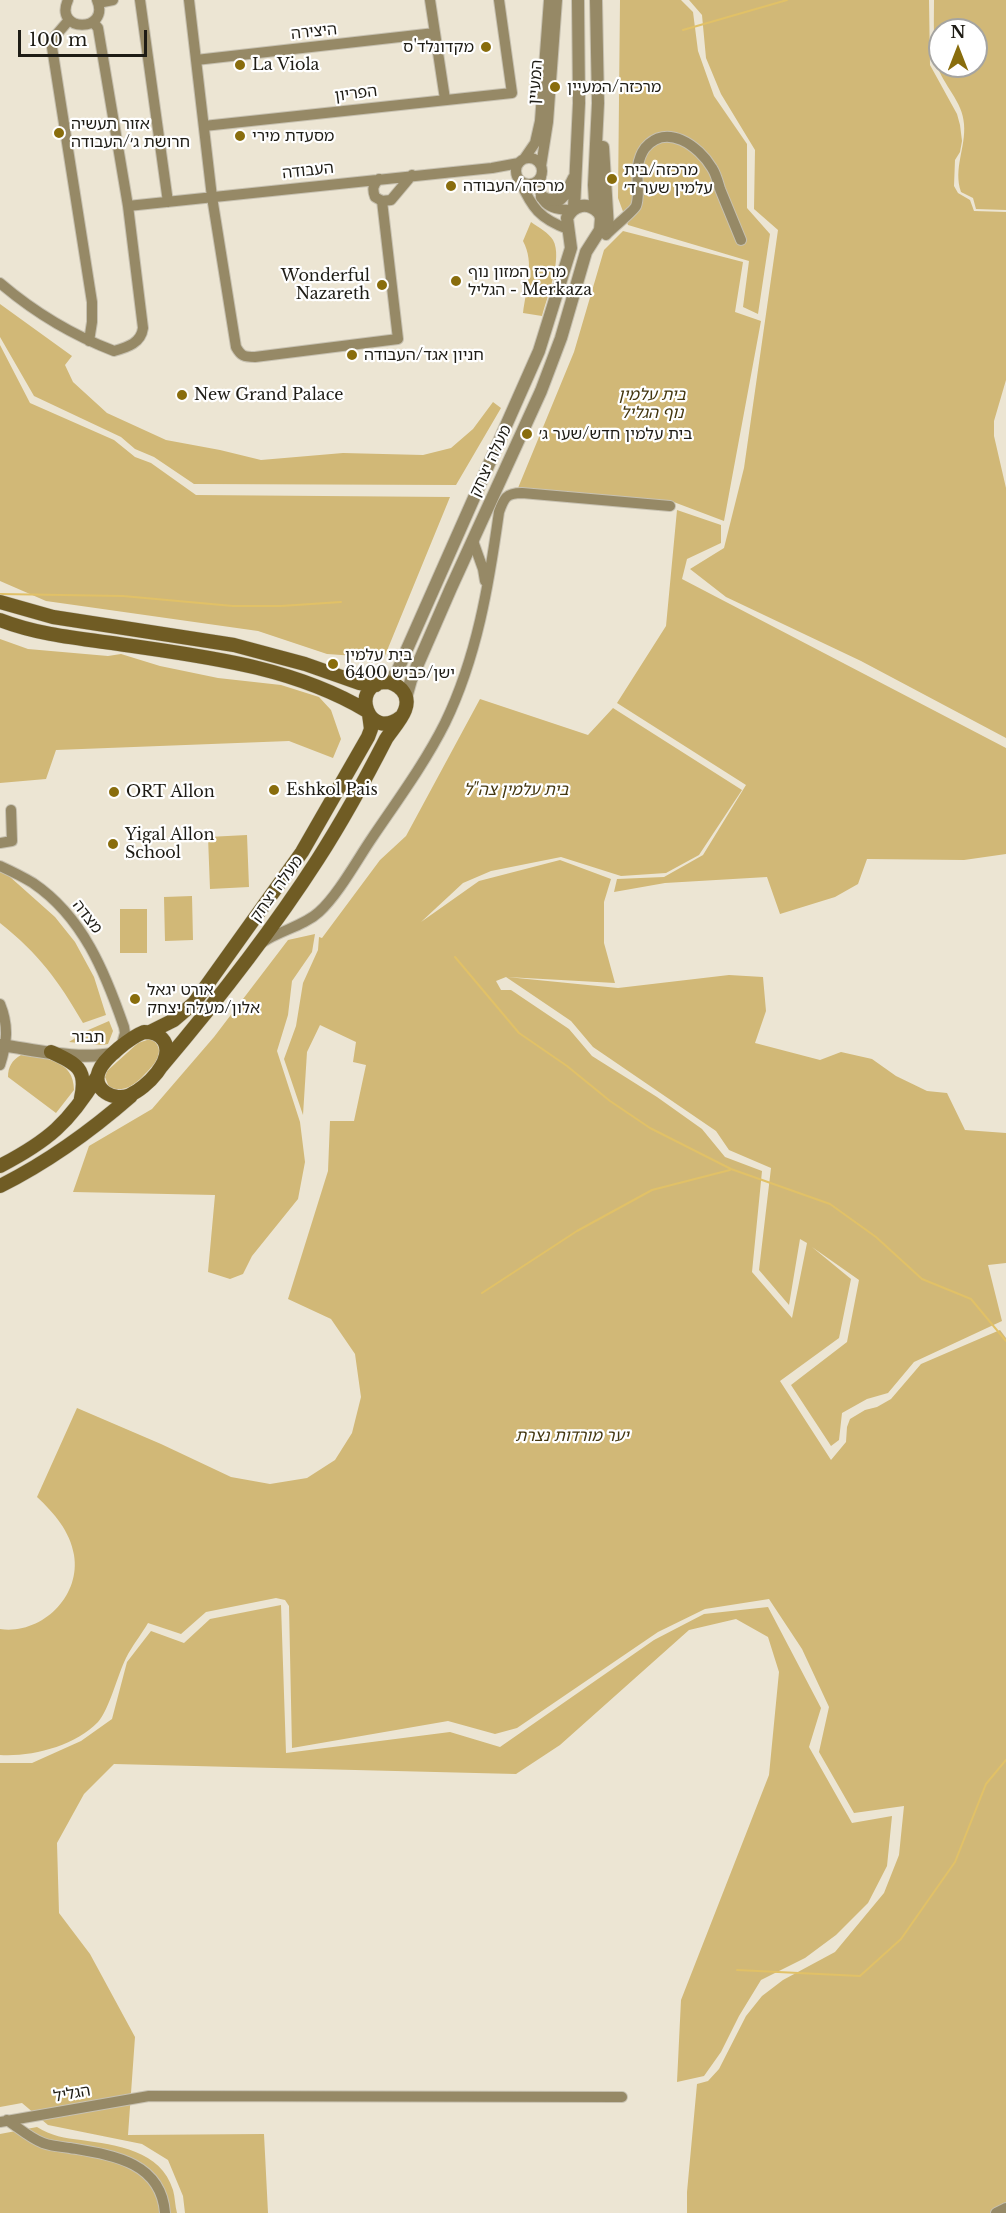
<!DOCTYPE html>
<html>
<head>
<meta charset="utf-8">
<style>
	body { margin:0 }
	#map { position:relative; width:1006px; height:2213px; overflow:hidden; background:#ece5d3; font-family:"Libre Baskerville",serif }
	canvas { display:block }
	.north { position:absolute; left:928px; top:18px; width:60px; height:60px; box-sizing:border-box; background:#fff; border:2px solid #a5a4a1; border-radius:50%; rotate:0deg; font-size:16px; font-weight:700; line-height:24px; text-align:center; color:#1e1c15 }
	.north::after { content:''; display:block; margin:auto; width:21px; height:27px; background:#896d0d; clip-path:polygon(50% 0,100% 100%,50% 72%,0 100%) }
	.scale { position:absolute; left:18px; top:30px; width:129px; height:27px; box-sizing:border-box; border:3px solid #1e1c15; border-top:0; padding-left:8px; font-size:18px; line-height:21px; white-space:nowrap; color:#1e1c15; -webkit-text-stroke:4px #fff; paint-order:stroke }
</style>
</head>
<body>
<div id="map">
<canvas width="1006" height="2213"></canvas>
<div class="north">N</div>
<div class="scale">100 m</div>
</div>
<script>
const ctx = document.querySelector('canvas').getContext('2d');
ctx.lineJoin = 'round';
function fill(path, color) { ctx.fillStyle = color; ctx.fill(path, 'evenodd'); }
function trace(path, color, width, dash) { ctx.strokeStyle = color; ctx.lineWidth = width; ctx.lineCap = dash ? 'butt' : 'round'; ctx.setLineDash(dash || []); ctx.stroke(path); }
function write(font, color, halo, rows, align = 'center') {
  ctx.font = font + ' "Libre Baskerville","Noto Sans Hebrew",serif'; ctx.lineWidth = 4.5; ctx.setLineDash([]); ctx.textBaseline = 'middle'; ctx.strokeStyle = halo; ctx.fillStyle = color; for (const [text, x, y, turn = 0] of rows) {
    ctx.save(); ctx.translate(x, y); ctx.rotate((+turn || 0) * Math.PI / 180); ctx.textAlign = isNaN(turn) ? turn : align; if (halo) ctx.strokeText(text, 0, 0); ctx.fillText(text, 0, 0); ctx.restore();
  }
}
const green = new Path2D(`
	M620 0H681L693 12 698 51 714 96 747 144V208L770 234 758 314 743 307 749 261 628 225 618 198Z
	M689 0H929L930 65 957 114 960 125 962 141 960 152 955 160 954 186 958 193 970 200 974 211 1006 212V380L994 421V436L1006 488V738L861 661 726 597 690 569 724 548 744 468 778 230 754 209 755 150 721 94 706 58 702 15Z
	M934 0H1006V210L976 209 973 198 961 192C953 168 966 148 964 124 963 102 943 85 937 65 933 52 934 15 934 0ZM940 30H976V66H940Z
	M531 222C538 227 549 233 553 240 563 258 547 297 542 316L523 313C526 289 535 263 523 241Z
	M623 231 743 262 735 312 761 321 724 521 671 501 518 488 574 352 604 250Z
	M0 304 72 356 65 365 73 382 107 413 166 440 220 450 261 460 343 453 423 455 451 448 473 429 493 402 501 408 456 485 194 484 154 457 135 449 121 437 34 396 0 337Z
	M0 345 30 403 114 440 135 457 151 463 196 495 450 497 384 658 327 654 258 631 46 601 0 581Z
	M677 510 721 525V543L687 559 682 579 1006 748V854L964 860 867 859 858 884 835 897 780 914 767 877 665 883 614 892 617 879 664 877 703 855 746 785 617 703 666 626Z
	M0 639 28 649 108 656 121 654 160 666 218 678 281 685 319 697 331 710 341 739 333 758 289 741 56 750 46 779 0 783Z
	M480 699 588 735 613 708 742 790 699 855 666 873 621 876 561 857 491 871 463 883 421 922 479 881 560 860 611 879 604 902V943L615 983 507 977 618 988 729 975 763 977 766 1011 755 1043 820 1060 841 1052 872 1059 896 1076 927 1091 947 1093 965 1130 1006 1133V1263L988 1265 1002 1321 914 1362 888 1393 867 1399 842 1413 839 1440 831 1446 791 1385 847 1342 859 1280 812 1247 851 1279 839 1338 780 1381 831 1460 846 1442 847 1427 850 1419 865 1410 877 1407 891 1399 921 1364 1000 1330 1006 1338V2213H687V2192L697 2084 708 2081 719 2069 746 2016 762 1996 783 1980 835 1952 884 1893 899 1855 904 1806 854 1813 819 1752 829 1707 802 1649 769 1599 705 1609 658 1632 517 1728 495 1734 448 1721 292 1748 289 1606 285 1600 276 1598 206 1612 181 1634 148 1623C141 1635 132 1646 126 1658 118 1674 109 1710 98 1722 75 1746 32 1757 0 1755V1629C41 1635 81 1597 74 1555 70 1531 54 1513 37 1497L77 1408 161 1444 231 1477 270 1484 307 1478 335 1460 352 1433 361 1397 355 1354 331 1319 288 1299 328 1171 330 1121H354L366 1065 353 1062 356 1042 320 1025 307 1052 303 1115 284 1059 296 1026 303 983 318 950 319 937 322 938 380 860 406 836ZM506 977 571 1021 593 1047 716 1131 729 1150 771 1168 759 1270 789 1305 800 1239 807 1243 792 1318 752 1272 762 1171 725 1157 702 1129 657 1097 592 1056 569 1029 511 990H501L496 981Z
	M247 835 249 887 210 889 208 837Z
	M0 868 55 917 75 942 94 977 106 1015 83 1023C58 980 39 954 0 923Z
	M192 896 193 940 165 941 164 897Z
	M120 909H147V953H120Z
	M315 934 312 952 292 981 288 1015 277 1051 300 1122 305 1162 298 1199 252 1256 243 1274 230 1279 208 1272 215 1195 73 1192 89 1146 152 1109 214 1037 288 940Z
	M109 1021 113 1031 108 1044 102 1045 69 1042 86 1031Z
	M150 1039C161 1044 161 1054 155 1063 143 1076 129 1096 109 1087L105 1077 107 1071 138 1043Z
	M21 1055C45 1057 74 1060 74 1090L56 1113 8 1077C8 1067 12 1060 21 1055Z
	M281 1605 286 1753 450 1732 500 1747 654 1640 704 1614 768 1607 821 1708 809 1747 852 1823 892 1816 887 1866 868 1903 836 1935 805 1958 761 1980 739 2016 721 2052 704 2076 677 2082 681 2000 769 1775 779 1672 768 1637 736 1619 689 1630 560 1745 516 1774 114 1764 84 1794 57 1843 59 1913 90 1954 135 2037 128 2135 264 2134 268 2213H185L183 2196 168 2160 142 2144 48 2125 22 2103 0 2107V1763H32L81 1741 112 1719 127 1662 151 1631 184 1643 210 1619Z
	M37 2127C51 2136 65 2138 81 2140 116 2145 161 2150 173 2190 175 2197 175 2206 177 2213H0V2134Z`);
const stream = new Path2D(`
	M683 30 787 0
	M0 594 123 596 233 606H281L341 602
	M455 957 519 1033 567 1066 610 1101 650 1128 731 1169 830 1204 876 1237 922 1279 971 1299 1006 1341
	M482 1293 577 1231 652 1190 730 1170
	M737 1970 860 1976 901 1939 955 1862 986 1784 1006 1760`);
const minor = new Path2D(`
	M68 0C53 33 111 33 97 0
	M140 0 168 202
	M189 0 212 197 236 347C241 356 244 357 255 357L398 339 382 201
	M430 0 445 99
	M98 3 113 0
	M69 20 51 41 92 302V322L89 341
	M196 60 435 33
	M204 126 512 93 499 0
	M516 171a13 13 0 1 1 26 0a13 13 0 1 1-26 0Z
	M524 159 535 143 540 121 549 0
	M541 166 548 122 557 0
	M541 177C536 202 548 210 572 210
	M379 179C373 185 372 189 375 197L382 201 391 200 412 175
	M520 181C532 208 540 219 568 229
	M128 206 492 168 519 163
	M606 235C612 228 634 211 636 206 642 192 631 167 645 148 666 122 699 146 712 168 716 174 718 182 720 189 727 206 734 223 741 240
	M0 283C34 312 72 335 114 351 128 347 141 343 143 328L128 206 98 28 93 22
	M473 541 483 569 485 581
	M0 843 12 841 11 810
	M0 866C11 871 23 877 33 883 83 917 105 972 124 1027L125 1033 121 1047
	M263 942C281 930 304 926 319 912 338 895 357 860 372 838 397 801 425 763 445 723 477 657 489 584 499 512 504 498 506 493 522 493L670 506
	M0 1004C9 1026 7 1043 0 1065
	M7 2120C19 2128 30 2138 43 2143 51 2146 62 2147 70 2148 111 2155 161 2161 165 2213
	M0 2122 149 2096 622 2097
	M996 2213 1006 2208`);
const tertiary = new Path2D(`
	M603 147 608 228
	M542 197 548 200 560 199 567 192 574 178
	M574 208 579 103 578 0
	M383 682 396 674 539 351 571 248 567 218C574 204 588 202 598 212
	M406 698 411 680 451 588 541 391 561 338 586 252 600 230 601 218 595 202 594 185 598 103 596 0
	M0 1045C37 1050 78 1061 115 1053`);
const secondary = new Path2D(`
	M0 602 53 617 234 645 305 664 359 683 376 685
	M0 620C36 634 74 638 112 643 199 656 290 665 367 711
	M144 1032C153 1032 159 1034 164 1041 175 1060 146 1088 130 1095 115 1102 91 1090 99 1071 104 1058 131 1037 144 1032Z
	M150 1032 174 1020 194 1003 302 852 368 737 371 729 369 714
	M51 1052C75 1063 88 1068 81 1098
	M161 1067C217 1001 271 932 318 859 343 820 365 780 386 739 395 725 416 706 402 690 397 685 392 682 385 682 349 684 368 743 401 717
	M0 1166C48 1141 69 1123 97 1077
	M0 1186C48 1162 91 1131 131 1096`);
const markers = [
	[486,47,6,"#896d0d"],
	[240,65,6,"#896d0d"],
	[555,87,6,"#896d0d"],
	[59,133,6,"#896d0d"],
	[240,136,6,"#896d0d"],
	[612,179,6,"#896d0d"],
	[451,186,6,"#896d0d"],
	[456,281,6,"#896d0d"],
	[382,285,6,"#896d0d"],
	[352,355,6,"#896d0d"],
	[182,395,6,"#896d0d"],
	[527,434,6,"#896d0d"],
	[333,664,6,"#896d0d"],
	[274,790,6,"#896d0d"],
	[114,792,6,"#896d0d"],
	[113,844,6,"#896d0d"],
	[135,999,6,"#896d0d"]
];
const streetNames = [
	["היצירה",314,32,-6],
	["המעיין",536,82,-86],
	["הפריון",356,94,-7],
	["העבודה",308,171,-6],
	["מעלה יצחק",491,461,-65],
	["מעלה יצחק",277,889,-54],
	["מצדה",87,917,52],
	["תבור",88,1037],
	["הגליל",72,2094,-10]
];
const poiNames = [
	["מקדונלד'ס",474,47,"right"],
	["La Viola",252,65],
	["מרכזה/המעיין",567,87],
	["אזור תעשיה",71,124],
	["חרושת ג׳/העבודה",71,142],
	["מסעדת מירי",252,136],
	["מרכזה/בית",624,170],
	["עלמין שער ד׳",624,188],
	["מרכזה/העבודה",463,186],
	["מרכז המזון נוף",468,272],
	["הגליל - Merkaza",468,290],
	["Wonderful",370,276,"right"],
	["Nazareth",370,294,"right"],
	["חניון אגד/העבודה",364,355],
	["New Grand Palace",194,395],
	["בית עלמין חדש/שער ג׳",539,434],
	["בית עלמין",345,655],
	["ישן/כביש 6400",345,673],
	["Eshkol Pais",286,790],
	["ORT Allon",126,792],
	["Yigal Allon",125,835],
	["School",125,853],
	["אורט יגאל",147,990],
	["אלון/מעלה יצחק",147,1008]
];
const parkNames = [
	["בית עלמין",652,395],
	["נוף הגליל",652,413],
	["בית עלמין צה\"ל",516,790],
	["יער מורדות נצרת",572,1436]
];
fill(green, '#d1b877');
trace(stream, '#e1c167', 2);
trace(minor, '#c7c1b1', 12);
trace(tertiary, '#c7c1b1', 14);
trace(secondary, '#c7c1b1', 15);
trace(minor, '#968966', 10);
trace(tertiary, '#968966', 12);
trace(secondary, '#705c24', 14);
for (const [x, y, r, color] of markers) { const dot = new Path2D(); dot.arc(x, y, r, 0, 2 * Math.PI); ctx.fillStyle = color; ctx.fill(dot); trace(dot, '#fff', 2); }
write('16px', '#1e1c15', '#fff', streetNames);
write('16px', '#1e1c15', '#fff', poiNames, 'left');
write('italic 16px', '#43360f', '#fff', parkNames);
</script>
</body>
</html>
